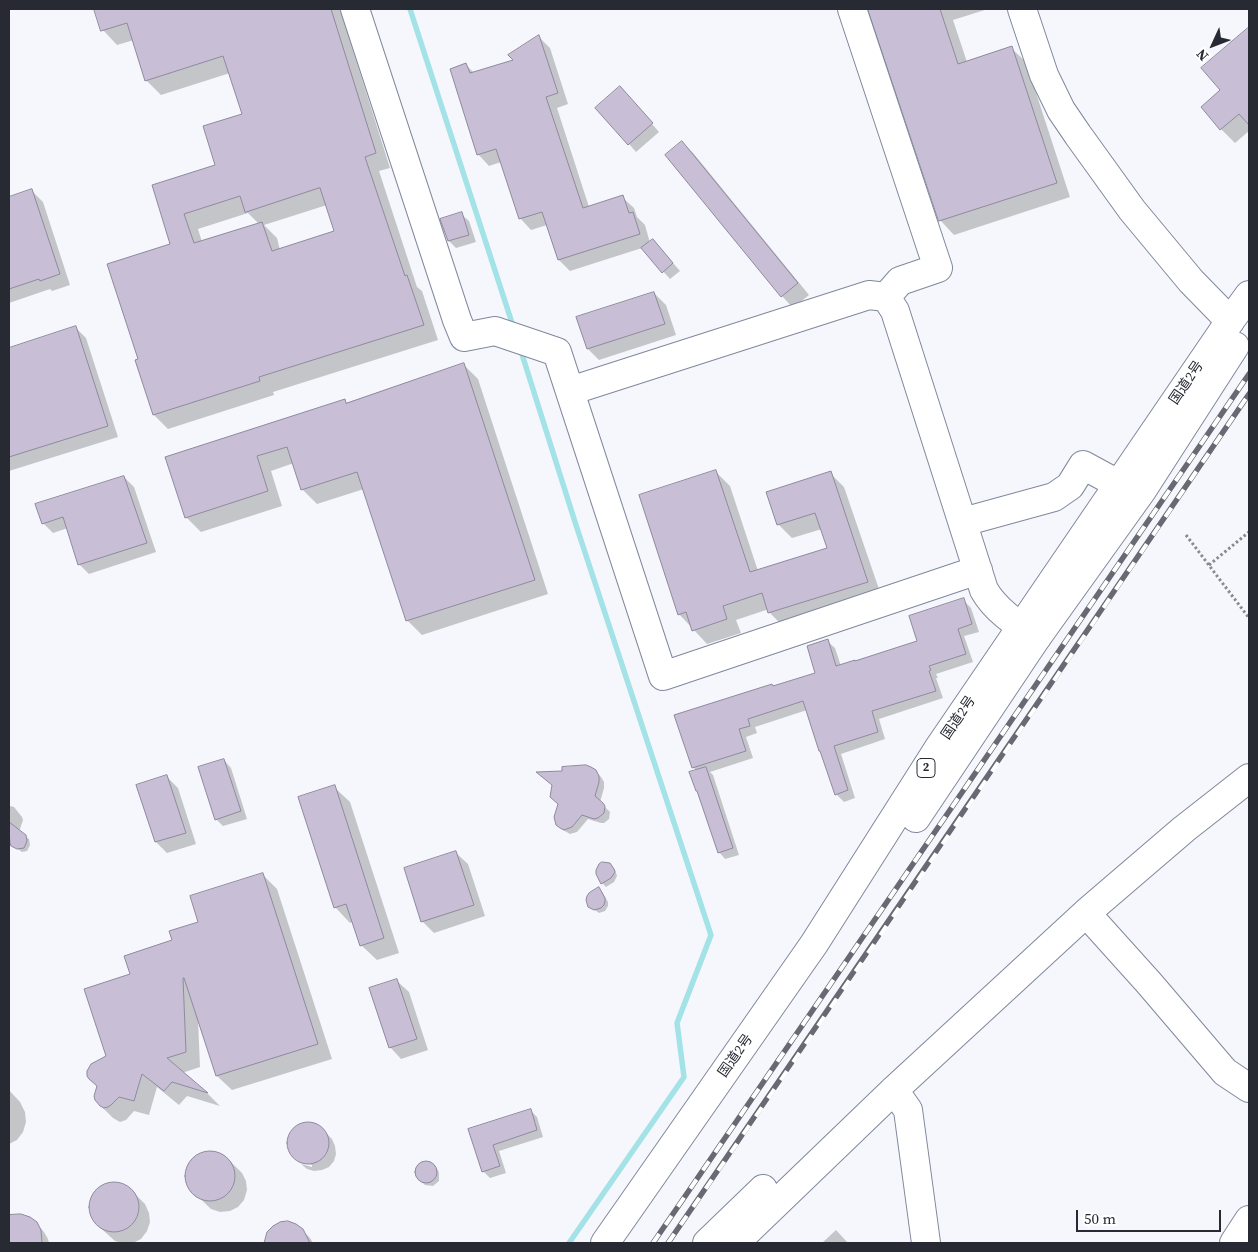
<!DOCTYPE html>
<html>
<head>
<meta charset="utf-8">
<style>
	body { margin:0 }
	#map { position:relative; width:1258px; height:1252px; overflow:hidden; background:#f5f7fc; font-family:"Source Serif 4",serif }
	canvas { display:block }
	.frame { position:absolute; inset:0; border:10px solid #272a33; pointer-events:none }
	.north { position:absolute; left:1188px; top:20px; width:50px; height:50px; -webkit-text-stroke:4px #fff; paint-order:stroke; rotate:227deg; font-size:14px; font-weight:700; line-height:20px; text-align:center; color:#272a33 }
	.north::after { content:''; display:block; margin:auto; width:18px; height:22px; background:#272a33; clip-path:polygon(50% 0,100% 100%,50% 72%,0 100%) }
	.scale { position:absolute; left:1076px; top:1210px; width:145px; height:22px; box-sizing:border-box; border:2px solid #272a33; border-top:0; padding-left:6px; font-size:15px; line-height:18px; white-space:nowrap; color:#272a33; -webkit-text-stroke:4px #fff; paint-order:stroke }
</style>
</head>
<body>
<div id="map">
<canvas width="1258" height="1252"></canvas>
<div class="frame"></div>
<div class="north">N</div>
<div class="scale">50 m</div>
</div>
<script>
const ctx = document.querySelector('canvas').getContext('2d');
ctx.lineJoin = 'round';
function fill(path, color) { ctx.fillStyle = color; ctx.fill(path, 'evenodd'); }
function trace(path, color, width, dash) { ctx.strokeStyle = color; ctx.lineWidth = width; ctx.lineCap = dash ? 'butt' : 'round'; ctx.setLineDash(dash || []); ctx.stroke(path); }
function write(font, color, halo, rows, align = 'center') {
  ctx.font = font + ' "Source Serif 4","Noto Sans JP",serif'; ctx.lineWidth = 4; ctx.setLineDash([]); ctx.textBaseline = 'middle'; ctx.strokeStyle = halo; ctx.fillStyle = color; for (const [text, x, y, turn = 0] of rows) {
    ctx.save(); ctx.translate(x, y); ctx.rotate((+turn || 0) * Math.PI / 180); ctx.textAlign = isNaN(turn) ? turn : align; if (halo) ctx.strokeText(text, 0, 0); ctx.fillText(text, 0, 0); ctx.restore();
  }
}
const shadow = new Path2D(`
	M96 9H340L390 168 379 171 417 287 422 291 438 340 273 392 274 395 168 429 154 415 140 360 172 245 153 186 217 166 243 115 230 73 161 95 146 80 134 40 117 45 103 30ZM327 205 336 232 280 250 277 238 264 225ZM248 213 259 224 202 242 198 229Z
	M870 9H988L953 20 967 62 1011 48 1026 62 1070 197 954 235 940 220Z
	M1249 28V131L1235 143 1221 129 1222 91 1202 68Z
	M539 37 550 48 568 104 557 108 589 207 622 197 634 208 637 217 645 225 650 243 660 248 680 271 670 279 642 248 570 271 559 260 547 225 531 230 520 218 501 162 489 166 478 154 466 65 474 73 515 60Z
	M627 95 659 132 636 152 629 144Z
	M682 142 694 154 809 295 793 308 782 296Z
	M32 191 43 202 70 285 52 291 50 289 9 303V198Z
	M461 214 469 221 476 242 456 248 449 241 442 220Z
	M654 293 666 305 676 335 599 360 588 349Z
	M75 327 86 338 118 437 9 471V349Z
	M464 365 478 379 548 594 422 635 407 620 364 489 317 504 302 489 294 463 271 471 282 506 201 532 186 517 167 457 344 400 348 404Z
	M716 472 730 486 758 571 828 548 822 529 792 538 778 524 830 473 844 487 881 595 783 626 769 612V609L736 620 741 633 707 644 679 614Z
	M124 477 134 487 156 552 89 574 79 564 68 528 53 533 43 523Z
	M963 600 971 608 979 632 964 636 973 662 936 674 938 678H936L943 698 879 719 885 739 841 754 855 798 844 802 836 794 807 710 755 727 757 733 746 737 753 758 710 772 713 775 739 855 725 859 719 852 697 771 693 767 772 685 774 687 816 673 827 641 835 648 841 666 856 662 919 642Z
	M224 760 231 768 247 819 223 826 216 819Z
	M595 771 601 777 604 782V788L600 802 610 812 609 819 604 823H601L588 819 577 832 570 834 563 830 558 825Z
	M166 776 178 788 196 844 167 853 156 842Z
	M334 787 350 802 399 953 377 960 361 945 354 921 350 923 335 907Z
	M10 806 14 807 22 817 23 820 19 832 29 839 30 845 27 851 22 852 12 845 13 831 9 828V807Z
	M456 853 468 864 485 916 434 933 422 921Z
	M612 866 615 870 617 876 614 882 606 887 602 883 597 874Z
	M262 874 277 889 332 1059 232 1090 217 1076 198 1019 200 1067 182 1073 208 1094 220 1106 187 1096 179 1105 157 1087 149 1115 134 1111 126 1120 120 1122 113 1118 98 1103 108 1057 131 975Z
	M599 889 602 892 608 902V906L605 911 599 913 589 906Z
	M397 981 409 992 428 1050 401 1059 390 1047Z
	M9 1090 20 1102 25 1112 26 1122 23 1132 17 1140 9 1144Z
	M530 1110 537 1117 543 1137 499 1151 506 1173 490 1178 483 1171 470 1130Z
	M310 1123 317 1126 324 1131 332 1139 335 1146 336 1154 334 1161 329 1167 322 1170 314 1171 307 1169 301 1164 312 1167V1165L297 1160 293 1156 289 1149 288 1141 291 1134 296 1128 302 1124Z
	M213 1151 222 1154 229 1160 242 1173 246 1181 247 1190 244 1200 238 1207 230 1211 220 1212 211 1209 192 1191 187 1183 186 1173 189 1164 195 1157 203 1152Z
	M423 1163 431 1164 438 1170 439 1174V1181L433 1186 425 1185 418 1179 416 1171 417 1168Z
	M116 1183 125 1186 133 1192 145 1204 149 1213 150 1222 147 1231 141 1239 133 1243H122L115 1241 95 1223 90 1214 89 1205 92 1196 98 1188 107 1184Z
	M13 1216 36 1223 44 1232 48 1239 49 1243H9V1218Z
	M302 1230 310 1238 313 1243H266V1241Z
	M836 1230 848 1243H822Z`);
const stream = new Path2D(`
	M410 9 514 329
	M520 348 575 522 711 935 677 1023 684 1077 569 1243`);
const building = new Path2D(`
	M94 9H331L376 153 365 157 405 276 407 275 424 325 259 377 260 381 153 415 135 360 138 359 107 264 170 244 152 185 215 165 203 126 242 114 223 56 145 81 127 23 101 31ZM320 188 334 231 272 251 262 222 194 243 184 214 240 196 245 212Z
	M868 9H940L958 64 1012 46 1057 183 939 221Z
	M1249 27V125L1239 114 1220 130 1201 107 1220 90 1201 68Z
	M539 35 558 93 546 97 583 208 623 195 629 213 633 212 640 234 558 260 542 212 519 219 496 149 477 155 450 69 466 63 470 73 513 60 508 55Z
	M620 86 653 123 628 145 595 108Z
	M682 141 798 283 781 297 665 155Z
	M32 189 60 274 40 281 39 279 9 289V197Z
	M462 212 469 235 448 241 440 219Z
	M653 239 673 263 662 273 641 248Z
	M654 292 665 324 587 349 576 317Z
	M76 326 108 426 9 457V348Z
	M464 363 535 580 406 621 357 472 301 490 287 447 257 456 268 491 185 518 165 457 345 399 346 403Z
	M716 470 750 572 827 548 815 513 777 525 766 492 831 471 868 582 768 613 762 593 723 606 727 619 692 631 686 612 678 615 639 495Z
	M124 476 147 543 78 565 63 517 42 524 35 504Z
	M964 598 972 624 958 629 966 654 929 666 931 670 929 671 936 691 872 711 878 732 834 746 848 790 835 795 820 751H819L803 701 748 719 750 726 739 729 746 751 692 768 674 715 772 684 773 686 815 673 807 646 828 639 836 666 855 660V661L917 641 909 616Z
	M224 759 241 811 215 820 198 767Z
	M586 765 591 767 596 770 599 776V782L595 796 603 803 605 806 604 813 598 818 594 819 582 815 572 827 564 830 560 828 556 825 554 817 558 804 550 797 552 785 536 772 562 771V767Z
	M706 767 733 848 718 853 697 791H696L689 772Z
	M167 775 186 833 155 842 136 785Z
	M335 785 384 938 360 946 346 904 334 908 298 797Z
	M9 822 26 835 27 841 24 848 17 849 11 846 10 843Z
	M456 851 474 905 421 922 404 868Z
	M602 862 610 863 614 869 615 872 611 878 601 884 596 874V870L599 864Z
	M263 873 318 1044 216 1076 184 978H183L186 1052 167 1058 208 1093 172 1082 164 1091 142 1074 134 1101 119 1097 111 1105 108 1107 104 1108 100 1106 95 1100 94 1096 97 1086 89 1079 87 1076V1071L91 1064 106 1056 84 989 130 974 124 956 172 940 169 931 198 922 190 896Z
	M599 887 605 898V901L604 905 601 908 594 910 588 907 586 900 587 896 589 893Z
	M397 979 417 1039 389 1048 369 988Z
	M531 1109 537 1130 493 1145 500 1166 482 1172 468 1129Z
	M287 1143a21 21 0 1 1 42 0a21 21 0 1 1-42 0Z
	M185 1176a25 25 0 1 1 50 0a25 25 0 1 1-50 0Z
	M415 1172a11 11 0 1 1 22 0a11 11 0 1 1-22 0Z
	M89 1207a25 25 0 1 1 50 0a25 25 0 1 1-50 0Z
	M21 1214 30 1217 37 1222 41 1230 42 1243H9V1215Z
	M288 1221 296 1224 303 1229 310 1243H264L267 1232 273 1226 280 1222Z`);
const path = new Path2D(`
	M1186 535 1249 618
	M1209 565 1249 532`);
const minor = new Path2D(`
	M355 9 457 320 464 337 495 331 557 352 663 676 978 570
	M852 9 938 268 900 281 886 297
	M1022 9 1044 75 1061 110 1078 135 1132 210 1191 281 1230 321
	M570 391 869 295 886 297 895 311 984 590C996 611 1017 624 1037 637
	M963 522 1054 497 1070 486 1083 465 1118 484
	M1086 913 1149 983 1225 1072 1249 1088
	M894 1090 908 1110 926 1243
	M707 1243 763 1189
	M735 1243 894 1090 1086 913 1184 829 1249 778
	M1234 1243 1249 1220`);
const highway = new Path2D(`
	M916 818 1037 637 1143 489 1235 346
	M605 1243 814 944 938 749 1230 321 1249 295`);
const rail = new Path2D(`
	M653 1243 1249 374
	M668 1243C864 961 1056 677 1249 394`);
const shields = [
	[926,768,18]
];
const shieldNames = [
	["2",926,768]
];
const streetNames = [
	["国道2号",1187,383,-56],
	["国道2号",959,718,-56],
	["国道2号",736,1056,-55]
];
fill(shadow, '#0003');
trace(stream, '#a3e2e6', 5.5);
fill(building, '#c8bfd6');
trace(building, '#90889d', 1);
trace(minor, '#80889d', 30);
trace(highway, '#80889d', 30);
trace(path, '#888a91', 3, [2.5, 2.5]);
trace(minor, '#fff', 28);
trace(highway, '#fff', 28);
trace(rail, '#676a72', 5.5);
trace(rail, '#fff', 4, [11]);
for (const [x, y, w] of shields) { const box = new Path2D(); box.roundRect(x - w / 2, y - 9.5, w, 19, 4); ctx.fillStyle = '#fff'; ctx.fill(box); trace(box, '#272a33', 1); }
write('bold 12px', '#272a33', null, shieldNames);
write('14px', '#272a33', '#fff', streetNames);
</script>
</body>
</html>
